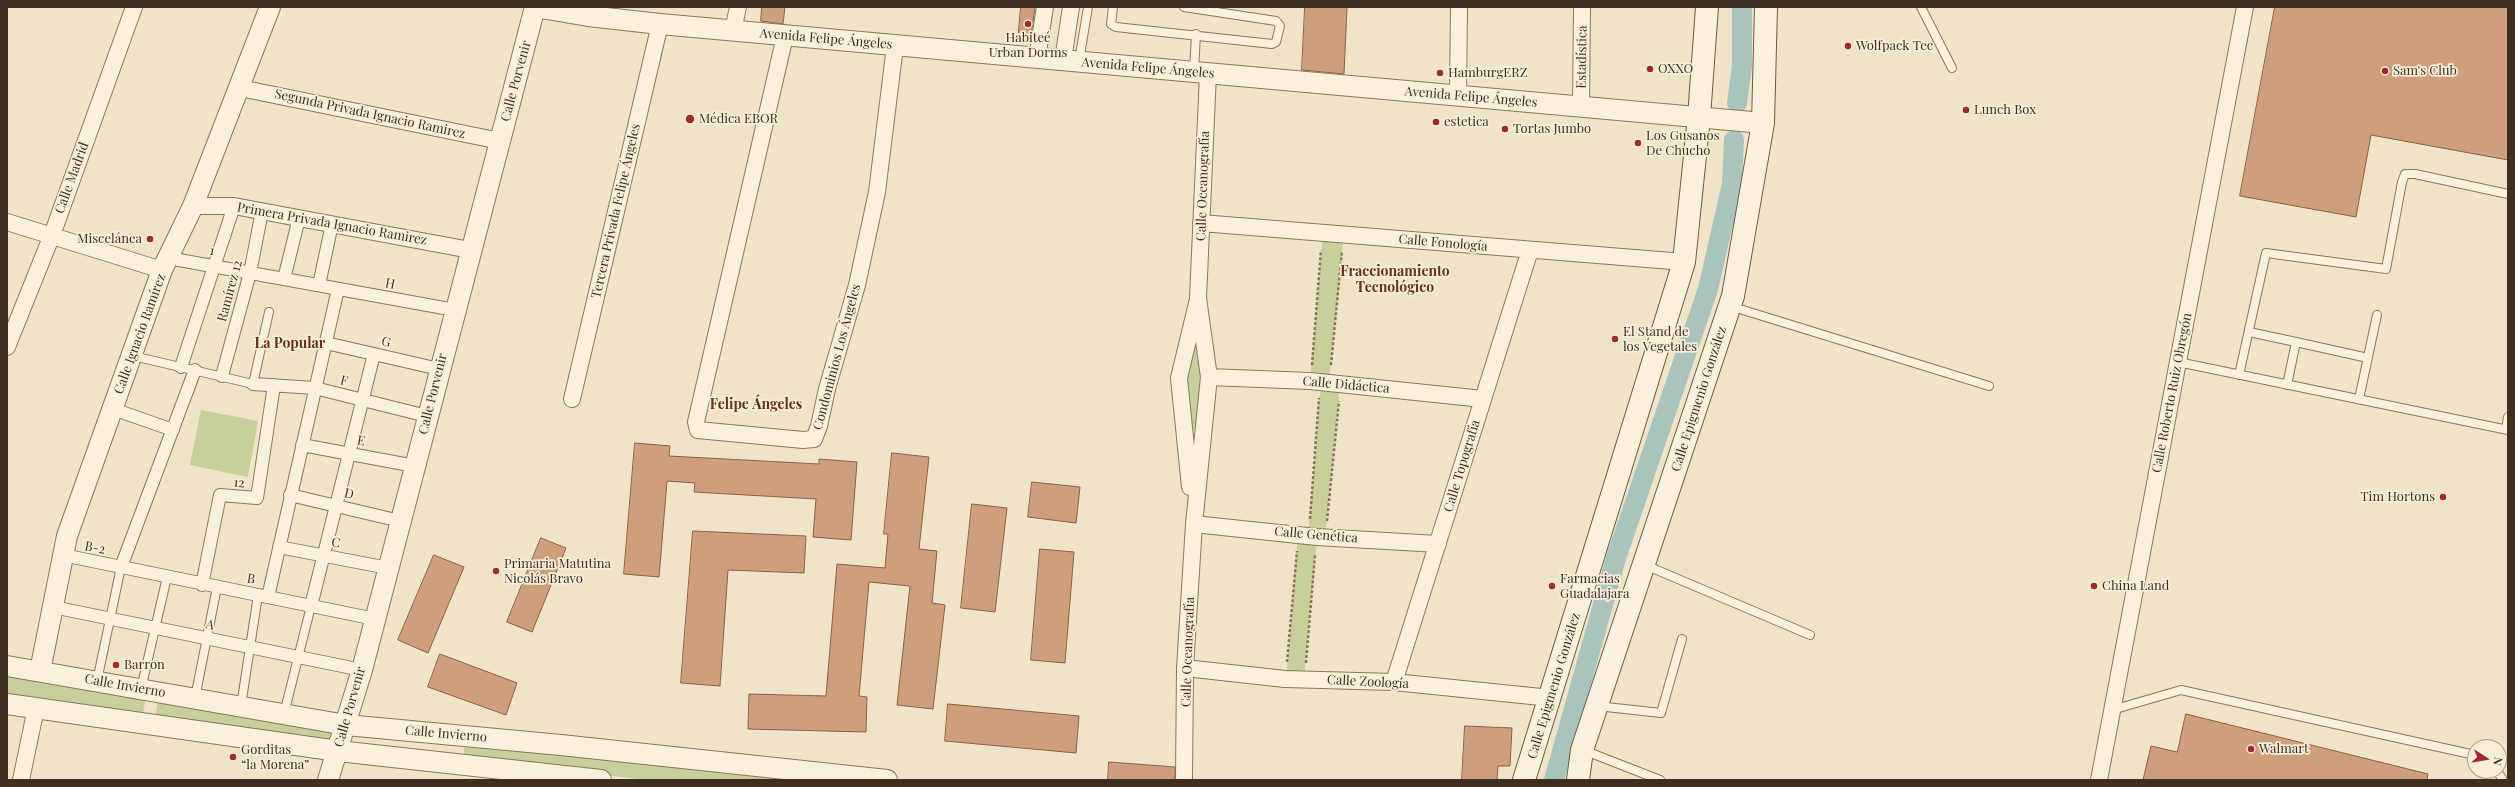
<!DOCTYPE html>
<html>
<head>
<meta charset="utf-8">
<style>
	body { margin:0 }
	#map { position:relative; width:2515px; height:787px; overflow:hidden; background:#f0e4c8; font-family:"Playfair Display",serif }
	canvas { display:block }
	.frame { position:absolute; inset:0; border:8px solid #3d2e20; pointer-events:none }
	.north { position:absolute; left:2467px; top:739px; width:40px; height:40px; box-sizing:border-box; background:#f7eed8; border:1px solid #ada18e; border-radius:50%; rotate:102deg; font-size:11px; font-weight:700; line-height:16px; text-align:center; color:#3d2e20 }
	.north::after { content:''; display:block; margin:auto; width:14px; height:18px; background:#9e2a2b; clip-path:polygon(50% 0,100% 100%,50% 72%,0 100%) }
</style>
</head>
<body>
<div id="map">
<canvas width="2515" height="787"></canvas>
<div class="frame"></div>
<div class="north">N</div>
</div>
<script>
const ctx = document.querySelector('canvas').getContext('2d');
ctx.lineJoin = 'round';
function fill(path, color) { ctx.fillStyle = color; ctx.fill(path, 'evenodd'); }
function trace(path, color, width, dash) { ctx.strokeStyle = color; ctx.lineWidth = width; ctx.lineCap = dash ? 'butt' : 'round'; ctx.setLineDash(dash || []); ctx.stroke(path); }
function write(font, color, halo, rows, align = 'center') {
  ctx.font = font + ' "Playfair Display",serif'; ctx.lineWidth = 3.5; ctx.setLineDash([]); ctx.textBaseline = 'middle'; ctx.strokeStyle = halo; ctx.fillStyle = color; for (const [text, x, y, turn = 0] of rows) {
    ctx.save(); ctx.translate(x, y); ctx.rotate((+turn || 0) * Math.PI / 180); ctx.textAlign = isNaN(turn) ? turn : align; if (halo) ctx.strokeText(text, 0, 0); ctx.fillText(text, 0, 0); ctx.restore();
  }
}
const green = new Path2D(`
	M1323 234H1344L1329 383 1340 384 1325 537H1317L1304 680 1286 679 1298 535H1308L1321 383 1310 381Z
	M1197 324 1208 377 1194 431 1183 380Z
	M201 410 258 421 248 477 190 465Z
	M7 675 146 697 142 718 7 697Z
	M158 700 338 729 331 744 155 716Z
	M464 744 805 780H646L464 758Z`);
const canal = new Path2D(`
	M1737 103 1742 66V7
	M1554 780 1616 558 1708 289 1732 184 1734 140`);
const building = new Path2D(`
	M762 7H785L783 24 761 21Z
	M1021 7H1035L1030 43 1018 41Z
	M1305 7H1347L1344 74 1302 70Z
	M2275 7H2508V160L2371 135 2356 217 2240 196Z
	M635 443 670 446 669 456 819 464V459L857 462 851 540 813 537 816 499 694 492 695 483 667 481 659 577 624 574Z
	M892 453 929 457 919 549 937 551 932 603 945 605 933 709 897 705 910 586 869 582 859 696 867 697 866 732 748 729 749 694 826 696 837 564 885 568 888 534H884Z
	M1032 482 1080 487 1076 523 1028 517Z
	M972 504 1007 508 995 612 961 608Z
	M693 531 806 536 804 573 728 570 720 686 681 683Z
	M541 538 566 548 532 632 507 622Z
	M1040 549 1074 552 1065 663 1031 660Z
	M434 555 464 567 428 653 398 640Z
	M440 654 517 683 506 715 428 687Z
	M948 704 1079 716 1076 753 945 741Z
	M2186 714 2428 774 2427 780H2143L2151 746 2177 752Z
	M1465 726 1512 728 1510 766H1498L1497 780H1462Z
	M1109 762 1175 767V780H1108Z`);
const path = new Path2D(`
	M1312 365 1321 250
	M1331 365 1342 251
	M1310 519 1319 398
	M1327 521 1339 401
	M1287 662 1297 551
	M1306 663 1315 555`);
const service = new Path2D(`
	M1113 7 1111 24 1116 27 1272 44 1276 42 1280 26 1276 21 1184 7
	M1921 7 1952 68
	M1079 61 1088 7
	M1194 71 1196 34
	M1730 306 1989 386
	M2249 332 2296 342
	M133 356 253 384 269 312
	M2178 362 2508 430
	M2239 375 2266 253 2386 269 2402 182 2405 174H2415L2508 194
	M2287 385 2296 342 2368 358
	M2359 399 2377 315
	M2506 429 2508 417
	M1645 565 1810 635
	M97 681 121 567
	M141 689 167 577
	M195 698 217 587
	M241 706 258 595
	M1597 706 1661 713 1682 639
	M2112 710 2181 690 2475 755
	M284 714 311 606
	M1583 750 1660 780
	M2497 771 2503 780`);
const pedestrian = new Path2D(`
	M168 258 455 310
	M284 279 299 218
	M319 285 332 224
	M326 343 439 369
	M181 367 234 206
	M222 376 250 273 262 211
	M253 384 315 388 427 416
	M113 409 173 430
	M302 445 415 466
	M290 495 400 521
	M279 547 388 568
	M63 555 375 619
	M121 567 195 370
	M202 585 220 495 257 498 274 385
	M268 597 338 289
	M311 606 374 354
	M53 607 362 670`);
const minor = new Path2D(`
	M733 31 738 7
	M785 36 696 422 698 430 803 440 814 439 819 426 827 389 857 285 877 192 895 46
	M1037 58 1045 7
	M1063 60 1071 7
	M240 88 500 141
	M1458 96 1459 7
	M1581 107 1582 7
	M193 206H234L470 250
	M7 222 162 270
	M1201 223 1684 262
	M7 347 52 235 134 7
	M1209 377 1310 381 1483 399
	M572 399 660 24
	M1190 487 1179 378 1197 303
	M1194 524 1317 537 1438 544
	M1185 668 1285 679 1394 682 1551 698
	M1394 682 1530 250
	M21 780 36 708
	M1184 780 1185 668 1194 524 1209 377 1198 298 1208 74
	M2099 780 2245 7`);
const tertiary = new Path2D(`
	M535 7 588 16 660 24 1763 123
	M7 666 346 725 561 745 887 780
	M40 671 67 536 162 270 193 206 270 7
	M7 704 338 751 601 780
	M328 780 362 670 535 7`);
const secondary = new Path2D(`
	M1524 780 1684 262 1699 117 1707 7
	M1578 780 1582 750 1733 296 1763 123 1766 7`);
const markers = [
	[1028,24,4,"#9e2a2b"],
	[1848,46,4,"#9e2a2b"],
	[1650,69,4,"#9e2a2b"],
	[2385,71,4,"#9e2a2b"],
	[1440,73,4,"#9e2a2b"],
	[1966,110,4,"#9e2a2b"],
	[690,119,5,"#9e2a2b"],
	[1436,122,4,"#9e2a2b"],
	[1505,129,4,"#9e2a2b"],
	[1638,143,4,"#9e2a2b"],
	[150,239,4,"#9e2a2b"],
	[1615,339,4,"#9e2a2b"],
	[2443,497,4,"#9e2a2b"],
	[496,571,4,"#9e2a2b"],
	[1552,586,4,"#9e2a2b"],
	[2094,586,4,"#9e2a2b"],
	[116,665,4,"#9e2a2b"],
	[2251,749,4,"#9e2a2b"],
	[233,757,4,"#9e2a2b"]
];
const poiNames = [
	["Habiteé",1028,38,"center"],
	["Urban Dorms",1028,53,"center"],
	["Wolfpack Tec",1856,46],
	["OXXO",1658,69],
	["Sam's Club",2393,71],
	["HamburgERZ",1448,73],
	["Lunch Box",1974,110],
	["Médica EBOR",699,119],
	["estetica",1444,122],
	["Tortas Jumbo",1513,129],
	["Los Gusanos",1646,136],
	["De Chucho",1646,151],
	["Miscelánea",142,239,"right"],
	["El Stand de",1623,332],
	["los Vegetales",1623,347],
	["Tim Hortons",2435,497,"right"],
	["Primaria Matutina",504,564],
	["Nicolás Bravo",504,579],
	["Farmacias",1560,579],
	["Guadalajara",1560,594],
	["China Land",2102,586],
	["Barron",124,665],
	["Walmart",2259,749],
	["Gorditas",241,750],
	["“la Morena”",241,765]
];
const streetNames = [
	["Avenida Felipe Ángeles",826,39,5],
	["Estadística",1582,57,-89],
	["Avenida Felipe Ángeles",1148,68,5],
	["Calle Porvenir",516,81,-75],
	["Avenida Felipe Ángeles",1471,97,5],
	["Segunda Privada Ignacio Ramirez",370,114,12],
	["Calle Madrid",72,178,-70],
	["Calle Oceanografía",1203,186,-88],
	["Tercera Privada Felipe Ángeles",616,211,-77],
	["Primera Privada Ignacio Ramirez",332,224,10],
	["Calle Fonología",1443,243,5],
	["1",212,251,10],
	["H",390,284,11],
	["Ramírez 12",230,291,-75],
	["Calle Ignacio Ramírez",140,334,-70],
	["G",386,342,13],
	["Condominios Los Ángeles",837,357,-75],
	["F",344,381,14],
	["Calle Didáctica",1346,385,5],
	["Calle Roberto Ruiz Obregón",2172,393,-79],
	["Calle Porvenir",433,394,-76],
	["Calle Epigmenio González",1699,399,-72],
	["E",361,441,10],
	["Calle Topografía",1462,466,-73],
	["12",239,483,5],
	["D",349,494,13],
	["Calle Genética",1316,535,5],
	["C",336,543,11],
	["B-2",95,548,11],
	["B",251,579,11],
	["A",210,625,12],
	["Calle Oceanografía",1188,652,-88],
	["Calle Zoología",1368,682,3],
	["Calle Invierno",125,686,10],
	["Calle Epigmenio González",1554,686,-73],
	["Calle Porvenir",350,707,-74],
	["Calle Invierno",446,734,5]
];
const neighbourhoodNames = [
	["Fraccionamiento",1395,272],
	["Tecnológico",1395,288],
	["La Popular",290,344],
	["Felipe Ángeles",756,405]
];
fill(green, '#c9cf9b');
trace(canal, '#a9c4bc', 20);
fill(building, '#cf9f7d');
trace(building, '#8d5f41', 1);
trace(service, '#8d765c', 10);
trace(pedestrian, '#8d765c', 14);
trace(minor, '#8d765c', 18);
trace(tertiary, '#8d765c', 22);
trace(secondary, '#6f573f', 24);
trace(path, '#8d765c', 2.5, [3, 2]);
trace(service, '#faf1dc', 8);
trace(pedestrian, '#faf1dc', 12);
trace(minor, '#faf1dc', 16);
trace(tertiary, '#faf1dc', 20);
trace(secondary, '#faf1dc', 22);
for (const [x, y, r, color] of markers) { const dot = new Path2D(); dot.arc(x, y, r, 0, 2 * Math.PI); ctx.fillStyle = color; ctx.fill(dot); trace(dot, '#f7eed8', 1.5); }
write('13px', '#3d2e20', '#f7eed8', poiNames, 'left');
write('13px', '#3d2e20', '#f7eed8', streetNames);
write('bold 14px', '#6b2e1e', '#f7eed8', neighbourhoodNames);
</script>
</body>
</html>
